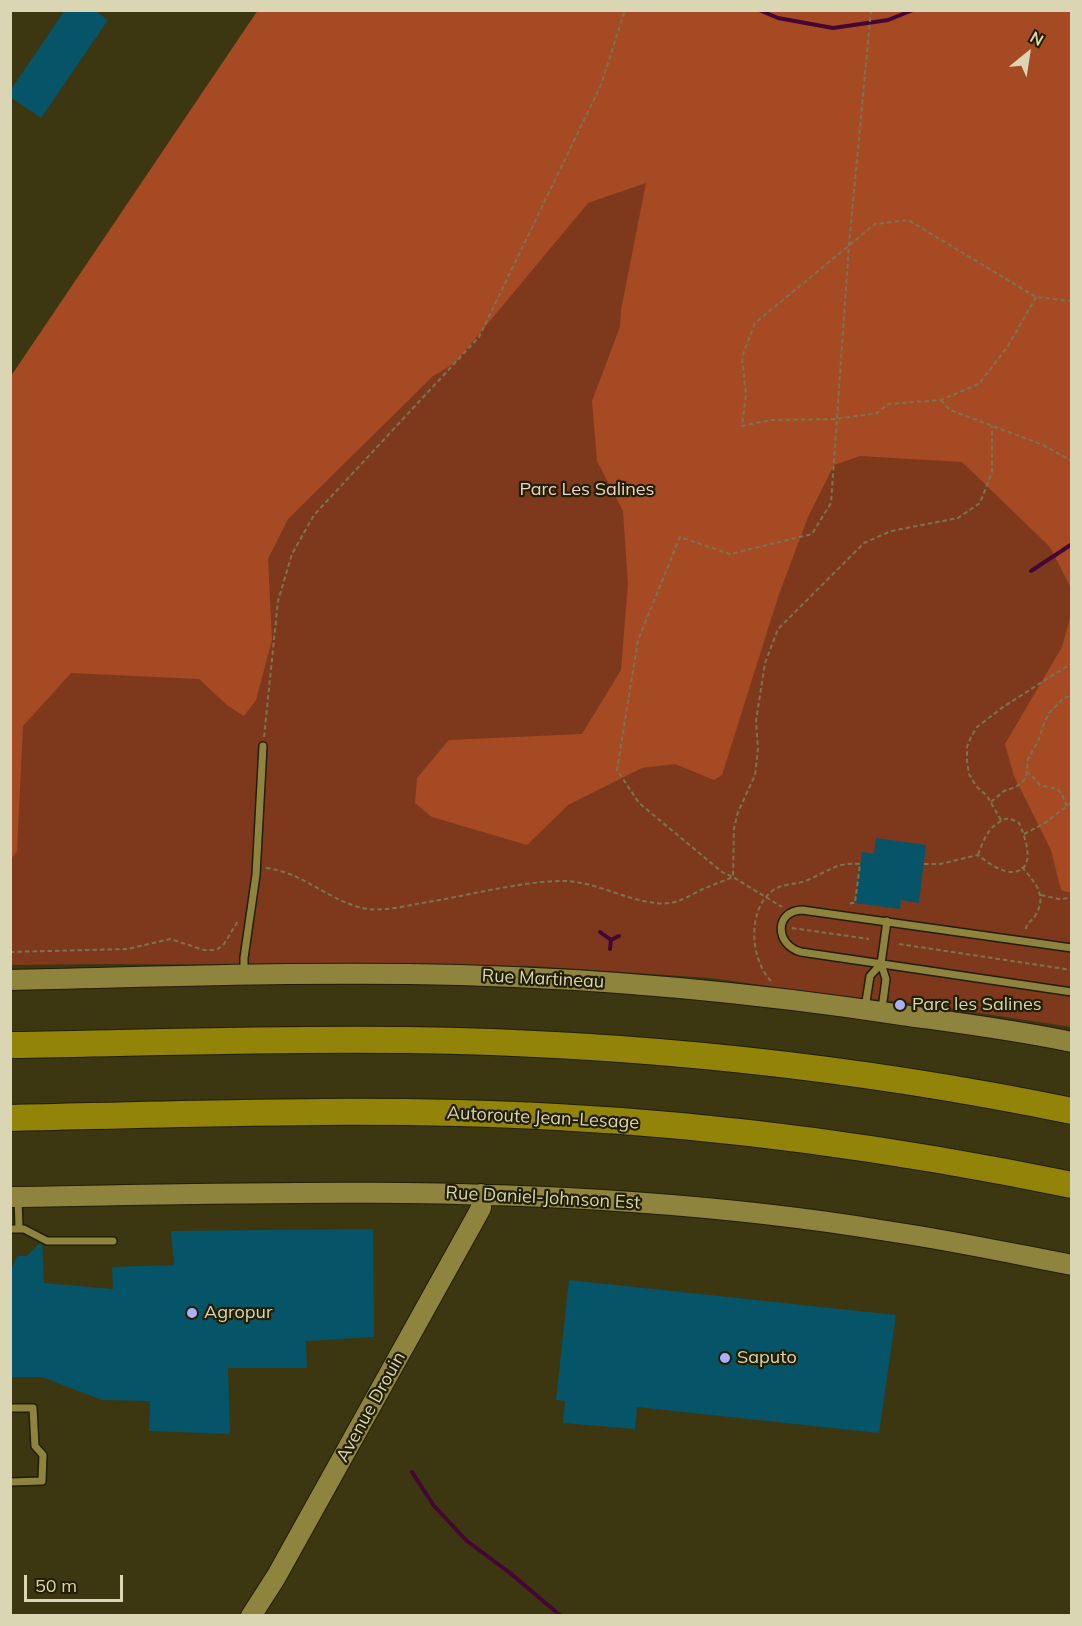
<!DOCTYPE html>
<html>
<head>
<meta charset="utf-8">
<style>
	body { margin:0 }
	#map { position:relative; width:1082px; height:1626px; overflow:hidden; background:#3c3711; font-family:Mulish,sans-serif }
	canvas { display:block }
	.frame { position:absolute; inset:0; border:12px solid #dad5b3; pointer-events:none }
	.north { position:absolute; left:998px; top:24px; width:60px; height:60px; -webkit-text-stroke:4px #221e01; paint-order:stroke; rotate:30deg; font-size:16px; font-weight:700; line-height:24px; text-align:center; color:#dad5b3 }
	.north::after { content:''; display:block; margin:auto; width:21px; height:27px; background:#dad5b3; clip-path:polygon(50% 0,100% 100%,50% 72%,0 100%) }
	.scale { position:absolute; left:24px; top:1575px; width:99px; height:27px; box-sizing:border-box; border:3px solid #dad5b3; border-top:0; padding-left:8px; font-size:18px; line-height:21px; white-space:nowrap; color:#dad5b3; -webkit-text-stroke:4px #221e01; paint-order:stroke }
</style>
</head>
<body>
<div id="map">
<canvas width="1082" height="1626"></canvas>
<div class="frame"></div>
<div class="north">N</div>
<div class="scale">50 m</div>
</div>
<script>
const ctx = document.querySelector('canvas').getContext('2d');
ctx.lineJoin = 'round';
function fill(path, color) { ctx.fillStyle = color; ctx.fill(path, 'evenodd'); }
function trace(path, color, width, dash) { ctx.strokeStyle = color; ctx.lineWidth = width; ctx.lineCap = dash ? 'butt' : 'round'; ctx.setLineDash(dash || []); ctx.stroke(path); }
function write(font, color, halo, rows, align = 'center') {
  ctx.font = font + ' Mulish,sans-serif'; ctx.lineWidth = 4.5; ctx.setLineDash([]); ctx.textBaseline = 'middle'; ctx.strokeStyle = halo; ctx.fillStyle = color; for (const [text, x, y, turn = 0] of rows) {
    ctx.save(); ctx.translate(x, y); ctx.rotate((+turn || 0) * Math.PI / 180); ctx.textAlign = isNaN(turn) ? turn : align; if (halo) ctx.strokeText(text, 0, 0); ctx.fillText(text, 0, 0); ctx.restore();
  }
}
const green = new Path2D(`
	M1071 11V1027L914 1003 832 995 711 978 533 966 108 964 11 965V381Z`);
const forest = new Path2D(`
	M258 10 1071 11V588L1050 547 962 462 860 456 834 465 808 517 778 597 722 775 714 780 675 764 642 768 568 805 527 845 432 817 415 803 417 778 449 740 582 734 621 670 628 584 623 511 597 461 592 401 620 327 621 310 646 183 588 203 455 363 433 376 288 519 268 559 272 640 256 700 244 716 228 706 199 679 71 673 23 726 17 851 11 859V376Z
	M1071 614V893L1061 890 1051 850 1014 776 1005 744 1062 647Z`);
const stream = new Path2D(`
	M759 10 778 18 833 28 888 20 913 10
	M1031 571 1072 544
	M600 932 611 940 619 936
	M610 949 611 940
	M412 1472 434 1506 467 1541 510 1573 561 1616`);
const building = new Path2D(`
	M65 10H94L108 20 41 118 10 97V91Z
	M876 838 926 845 919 903 901 900 900 909 855 903 862 852 874 854Z
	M373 1229 374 1337 306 1341 307 1368H228L230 1434 149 1431 150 1401 102 1400 42 1377H10V1272L17 1256H27L42 1241 44 1283 113 1289 112 1267 174 1265 171 1231Z
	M569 1280 896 1315 879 1433 637 1407 635 1429 563 1423 565 1401 556 1400Z`);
const path = new Path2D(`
	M871 10 849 245 831 503 812 534 730 554 680 537 638 640 617 770 639 803 722 872 733 877 734 828 738 812 755 775 758 749 756 721 765 663 778 629 864 543 891 531 958 518 980 503 992 472V426
	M1036 297 1008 346 979 384 941 400 888 404 877 413 836 419 771 420 742 426 746 395 742 357 755 323 875 224 908 220 1036 297 1072 301
	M941 400 950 410 1043 445 1072 461
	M264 737 278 601 292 554 314 515 479 337 601 85 625 10
	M1026 772 1033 777 1040 785C1061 791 1057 784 1067 806
	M991 802 1004 791 1016 787 1023 781 1026 777 1028 759 1039 739 1043 726 1049 713 1063 699 1072 695
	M1001 820 987 796 976 786 969 774 967 761V747L971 737 977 727 1003 707 1072 663
	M1024 834 1045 823 1072 802
	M924 864H940L978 855C987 862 1000 872 1012 872 1038 871 1025 836 1019 823L1009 818C990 823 984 838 978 855
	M1022 867C1035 883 1048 895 1035 916 1030 923 1027 921 1025 932
	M266 868C304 872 330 903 368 909 386 911 405 906 422 903 467 896 512 883 558 881 596 879 635 907 670 903 682 901 693 894 703 889 713 885 723 881 733 877L782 907
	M1041 895 1059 899 1072 898
	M792 928 869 939
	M899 944 1072 970
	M10 952 128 949 170 939 204 950H213L218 949 224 944 238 921
	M771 981C750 959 747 911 772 891 782 883 796 885 808 880 829 871 836 862 860 864L855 903H851L850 906`);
const lane = new Path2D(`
	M1072 948 802 910C774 911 775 945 801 952L1072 992
	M244 973V958L256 875 263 746
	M865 1008 870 976 881 964
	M882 1009 886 979 881 964 887 921
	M18 1198 19 1228
	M10 1229H24L47 1241H113
	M10 1408H33L35 1446 43 1455 42 1481 10 1482`);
const secondary = new Path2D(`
	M10 980C160 977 310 971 460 975 608 979 756 993 902 1015 959 1023 1016 1030 1072 1042
	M10 1197C218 1194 425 1187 632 1202 717 1208 803 1217 887 1231 949 1240 1010 1253 1072 1265
	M251 1616 276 1577 475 1219 481 1208V1194`);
const highway = new Path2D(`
	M10 1045C142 1043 275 1038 407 1040 630 1043 853 1066 1072 1111
	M10 1118C192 1114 375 1107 557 1117 730 1126 902 1150 1072 1185`);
const markers = [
	[900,1005,6,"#abaffb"],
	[192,1313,6,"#abaffb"],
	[725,1358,6,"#abaffb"]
];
const parkNames = [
	["Parc Les Salines",587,490]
];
const streetNames = [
	["Rue Martineau",543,979,3],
	["Autoroute Jean-Lesage",543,1118,3],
	["Rue Daniel-Johnson Est",543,1198,3],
	["Avenue Drouin",371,1407,-61]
];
const poiNames = [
	["Parc les Salines",912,1005],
	["Agropur",204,1313],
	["Saputo",737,1358]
];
fill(green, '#7e391d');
fill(forest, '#a64a24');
trace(stream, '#450635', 4);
fill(building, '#065468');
trace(lane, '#211e08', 10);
trace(secondary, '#211e08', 22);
trace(highway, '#211e08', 28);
trace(path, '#7a7550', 2, [4.5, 3]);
trace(lane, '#8e843e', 7);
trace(secondary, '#8e843e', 20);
trace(highway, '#928309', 26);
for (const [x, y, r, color] of markers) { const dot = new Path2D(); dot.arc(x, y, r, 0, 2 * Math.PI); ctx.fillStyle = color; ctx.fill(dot); trace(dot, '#221e01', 2); }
write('18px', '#edd3c9', '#221e01', parkNames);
write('18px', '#dad5b3', '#221e01', streetNames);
write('18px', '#dad5b3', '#221e01', poiNames, 'left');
</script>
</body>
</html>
